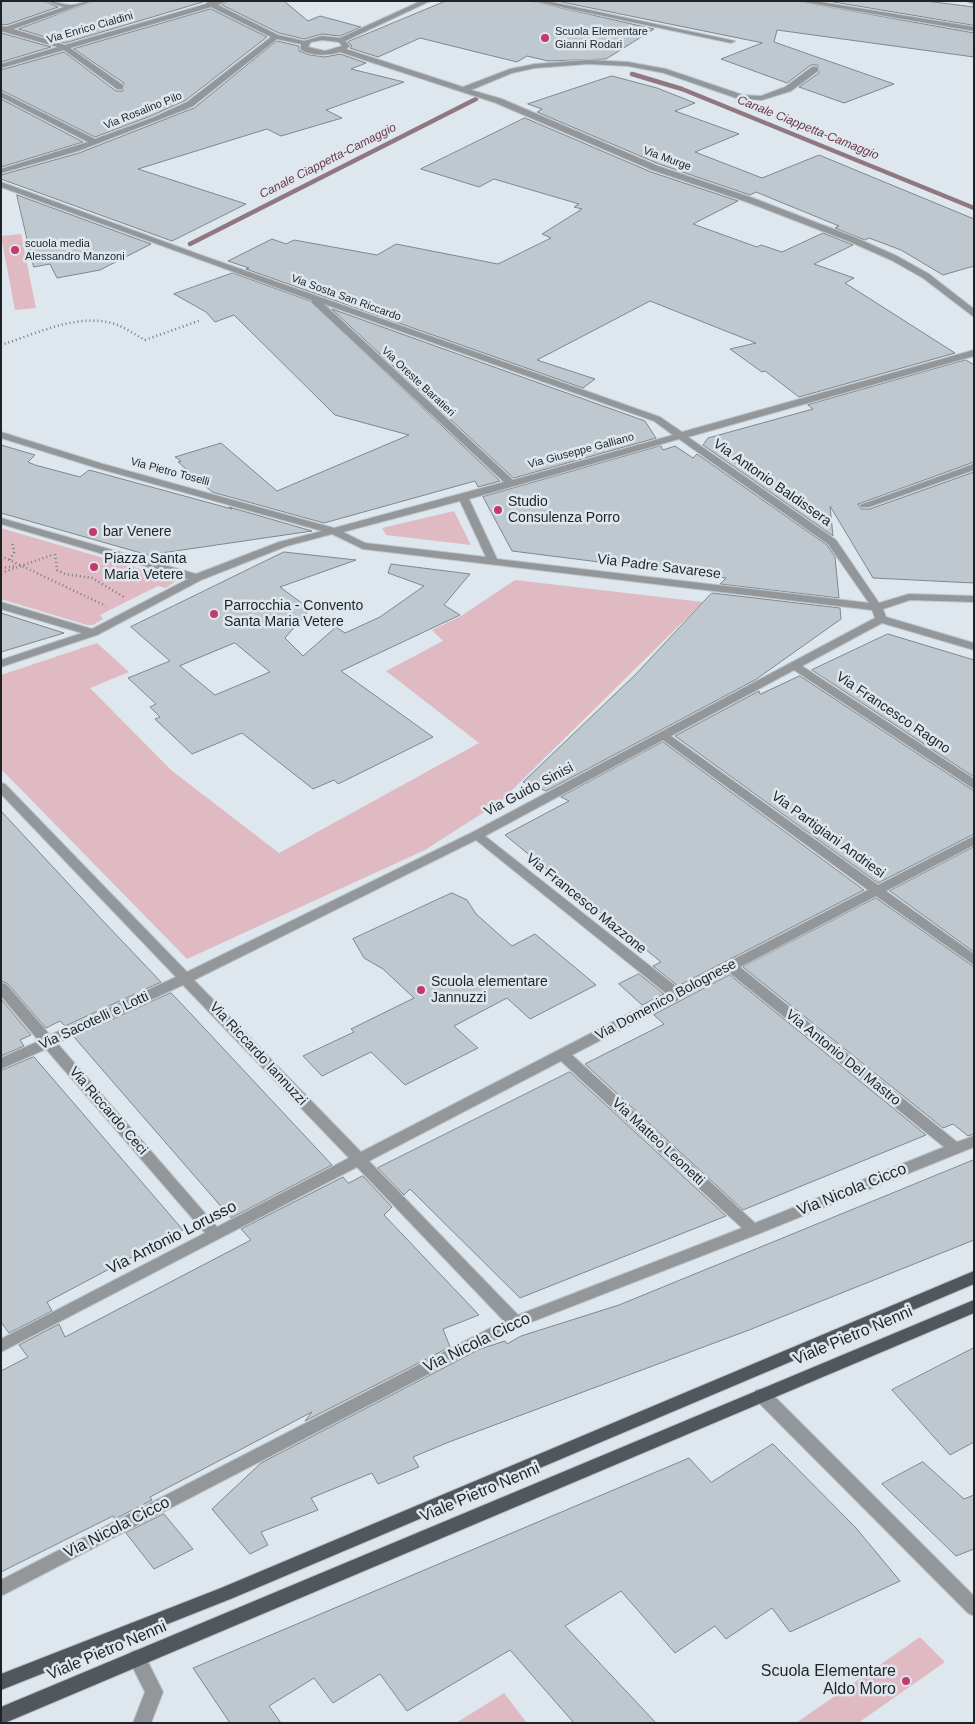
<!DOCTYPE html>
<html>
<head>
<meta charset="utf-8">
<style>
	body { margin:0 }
	#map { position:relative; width:975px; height:1724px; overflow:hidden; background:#dee7ee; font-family:Arial,sans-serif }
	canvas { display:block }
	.frame { position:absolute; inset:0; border:2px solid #1f2325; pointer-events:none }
</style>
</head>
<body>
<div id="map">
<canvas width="975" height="1724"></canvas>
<div class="frame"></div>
</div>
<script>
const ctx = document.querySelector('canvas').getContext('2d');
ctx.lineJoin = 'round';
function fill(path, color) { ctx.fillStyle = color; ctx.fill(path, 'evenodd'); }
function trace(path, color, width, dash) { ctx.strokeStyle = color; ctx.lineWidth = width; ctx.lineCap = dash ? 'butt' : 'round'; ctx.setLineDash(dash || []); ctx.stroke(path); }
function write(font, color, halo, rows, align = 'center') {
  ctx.font = font + ' Arial,sans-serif'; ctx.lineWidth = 5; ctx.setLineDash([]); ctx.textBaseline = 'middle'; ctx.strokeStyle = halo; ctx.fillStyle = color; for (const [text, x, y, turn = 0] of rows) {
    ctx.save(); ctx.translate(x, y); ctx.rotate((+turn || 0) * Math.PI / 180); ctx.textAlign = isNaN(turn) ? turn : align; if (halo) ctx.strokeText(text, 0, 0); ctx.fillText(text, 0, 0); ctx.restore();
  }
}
const green = new Path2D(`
	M21 234 36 308 15 310 1 236Z
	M454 511 471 545 386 535 382 528Z
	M1 528 175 579 177 580 166 588 158 586 100 615 103 619 93 625H87L1 599Z
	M515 580 703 602 500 802 425 850 187 959 1 769V675L97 643 129 672 90 688 171 770 279 853 479 743 386 671 443 641 432 630 461 616Z
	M920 1637 945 1662 858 1723H796Z
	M504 1693 527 1723H456Z`);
const stream = new Path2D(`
	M632 74 682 89 974 208
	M190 244 476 99`);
const building = new Path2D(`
	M1 1H43L58 7 6 25 1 24Z
	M94 1H206L65 43 19 29Z
	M229 1H284L308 21 320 16 361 27 340 36 322 34 304 39 279 33 222 5Z
	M446 1H531L654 29 606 59 548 61 527 56 517 62 420 38 378 57 350 48 352 46 348 42Z
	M557 1H796L974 33V57L777 30 774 42 894 84 844 103 799 87 819 73 818 65H811L787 83 721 59 762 43Z
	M828 1H926L974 7V25Z
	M211 9 267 37 186 100 151 116 95 137 1 90V70L64 52 116 91H123L124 83 74 49Z
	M1 33 51 47 1 62Z
	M277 41 299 46V51L310 55 325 57 340 54 366 63 351 69 404 82 326 110 342 118 281 136 267 129 138 169 246 204 172 241 1 179V175L79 153 194 108Z
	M612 76 657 88 695 103 675 111 739 134 695 152 762 178 819 155 974 219V266L943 275 901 250 869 238 865 240 835 228 839 226 756 192 750 195 659 164 537 112 542 109 528 104Z
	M1 99 83 142 1 167Z
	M525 118 651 172 738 201 693 224 757 247 761 245 782 252 823 233 853 245 814 264 854 278 845 283 955 353 799 397 765 371 762 372 730 349 756 343 650 301 537 360 595 379 583 388 246 269 249 268 228 261 272 239 286 244 294 240 377 255 396 244 498 264 551 238 542 234 582 209 574 207 579 204 494 179 479 187 421 169Z
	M17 195 151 244 100 270 57 278 50 264 34 267Z
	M233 273 310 301 500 481 478 487 475 481 324 523 212 492 178 462 181 461 175 457 221 443 277 491 409 435 335 415 234 315 215 322 206 312 174 294Z
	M332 309 645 421 656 438 514 478Z
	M966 360 974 365V462L858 504 861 509H870L974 472V583L873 578 830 506 833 536 703 445 708 438 813 409 808 405Z
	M1 445 35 455 28 462 35 465 80 477 89 470 232 509 229 507 312 531 148 555 1 513Z
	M661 446 663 450 675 446 693 458 697 454 827 545 835 557 839 598 720 584 726 578 512 551 483 497Z
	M284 552 356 560 280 587 310 609 285 638 303 656 336 627 345 633 380 617 424 586 388 573 391 564 470 574 444 605 460 615 341 671 433 737 338 784 334 780 313 789 242 733 192 754 155 719 160 717 150 707 156 704 128 678 170 661 131 627ZM235 643 270 672 215 695 180 666Z
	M712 593 840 608 841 619 755 680 546 791 523 782 636 674Z
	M1 613 64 633 1 652Z
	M888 634 974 660V777L812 670Z
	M800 676 974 791V834L878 883 675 736 759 691 760 694Z
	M663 742 864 890 678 986 653 966 661 962 505 835 569 801 561 797Z
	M1 811 103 921 161 982 65 1026 60 1021 46 1028 7 983 1 981Z
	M974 847V952L890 891Z
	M452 893 467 900 476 914 512 946 535 934 596 985 530 1019 507 998 454 1026 478 1048 405 1085 371 1052 322 1076 303 1056 354 1032 351 1029 414 998 383 969 364 958 353 939Z
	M876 898 974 967V1134L968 1136 953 1124 943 1128 743 967Z
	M639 974 664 994 642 1005 619 984Z
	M730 975 926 1135 743 1210 585 1064 664 1024 654 1015Z
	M171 993 177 999 332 1165 231 1218 74 1037Z
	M1 999 31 1035 20 1040 24 1046 1 1056Z
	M34 1057 183 1230 47 1302 52 1311 9 1333 1 1322V1071Z
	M570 1072 726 1216 520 1298 410 1189 404 1195 378 1168Z
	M974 1160V1240L749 1330 449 1442 413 1457 419 1467 378 1484 372 1473 311 1498 318 1510 261 1532 268 1545 250 1554 212 1509 261 1463 480 1349 505 1341 507 1344 521 1336 619 1305Z
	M363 1176 392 1207 384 1215 479 1315 443 1329 450 1347 305 1421 312 1412 150 1497 152 1500 115 1519 113 1516 1 1572V1371L28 1357 19 1345 59 1324 65 1337 251 1240 241 1229 343 1177 348 1183Z
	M974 1348V1442L950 1455 892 1390Z
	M773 1444 856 1528 900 1581 790 1632 772 1608 726 1639 715 1626 675 1653 621 1591 565 1626 656 1723H574L510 1650 407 1711 380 1674 333 1703 314 1678 269 1706 281 1723H230L193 1668 689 1458 711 1482Z
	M923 1462 964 1499 974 1495V1549L956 1556 882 1484Z
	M164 1514 193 1549 154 1569 126 1533Z`);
const path = new Path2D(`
	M1 345C36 334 80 311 118 325 127 329 136 335 145 340L201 320
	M55 554 57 570 65 574 92 578 124 597
	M1 556 106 606
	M10 560 14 552 12 541
	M1 568 16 566
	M1 573 52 555`);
const minor = new Path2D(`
	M45 1C54 1 63 5 71 5 78 5 85 1 92 1L13 29 65 45 206 4 208 1H227L218 5 278 35 304 41 322 36 340 38 421 1H430L345 41 350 46 346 49 463 87 510 69 535 64 588 60 628 62 666 69 743 95 761 96 785 87 812 67H818V71L791 91 762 100 739 99 664 73 628 66 588 64 535 68 512 73 471 90 502 99 658 166 753 198 854 237 897 256 929 274 974 309V317L923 278 891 260 848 241 747 202 652 170 496 103 340 52C326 56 314 56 301 50V44L277 39 193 106 184 110 78 151 1 173V169L88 142 1 97V92L95 139 152 118 187 102 271 37 211 7 70 48 123 85V89H117L64 50 1 68V64L58 47 1 31V26L6 27 64 7ZM322 40 339 42 342 46 325 51 308 47 311 42Z
	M533 1H547L735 41 731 43Z
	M798 1H815L974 27V31Z
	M967 1H974V4L968 2Z
	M1 182 198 254 660 417 682 432 974 350V356L688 437 836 540 879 603 909 594 974 596V602L910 600 883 609 886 617 974 643V650L882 623 802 666 974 779V789L794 670 671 736 878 885 974 836V845L886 891 974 954V965L876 896 740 967 957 1142 974 1136V1147L758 1234 521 1326 1 1596V1580L504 1321 357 1167 1 1352V1339L205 1233 46 1049 1 1069V1058L39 1041 1 996V983L6 984 50 1035 176 977 1 794V783L5 784 187 972 473 832 875 618 872 610 363 549 332 534 287 546 201 580 97 635 1 667V660L82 633 1 609V602L92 629 188 579 1 524V518L196 574 279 542 322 531 97 468 1 438V432L103 464 334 528 504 482 312 303 311 300 1 187ZM324 304 654 421 673 435 513 480ZM679 439 828 544 869 603 497 559 469 499ZM460 501 486 557 365 543 343 532ZM663 740 868 890 678 988 485 836ZM476 840 667 994 361 1152 194 980ZM730 973 944 1147 755 1223 572 1055ZM183 985 349 1158 217 1227 57 1043ZM561 1061 742 1228 518 1315 369 1161Z
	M974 464V470L869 507H861L860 505Z
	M762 1389 768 1390 974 1596V1616L968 1613 756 1400 754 1395 756 1390Z
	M137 1650 143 1652 163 1692 151 1723H133L145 1692 128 1658 131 1652Z`);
const major = new Path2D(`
	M974 1271V1284L233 1598 1 1690V1674L221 1588Z
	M974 1300V1313L7 1722 1 1723V1707Z`);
const markers = [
	[545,38,5,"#c5396e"],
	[15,250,5,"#c5396e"],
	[498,510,5,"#c5396e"],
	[93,532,5,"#c5396e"],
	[94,567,5,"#c5396e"],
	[214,614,5,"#c5396e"],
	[421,990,5,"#c5396e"],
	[906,1681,5,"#c5396e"]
];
const farStreetnames = [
	["Via Enrico Cialdini",90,28,-16],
	["Via Rosalino Pilo",143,111,-22],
	["Via Murge",667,159,20],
	["Via Sosta San Riccardo",346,298,20],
	["Via Oreste Baratieri",418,382,43],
	["Via Giuseppe Galliano",581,451,-15],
	["Via Pietro Toselli",170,472,15]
];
const farPoinames = [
	["Scuola Elementare",555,32],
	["Gianni Rodari",555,45],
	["scuola media",25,244],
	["Alessandro Manzoni",25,257]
];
const farWaternames = [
	["Canale Ciappetta-Camaggio",808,128,22],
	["Canale Ciappetta-Camaggio",328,161,-27]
];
const streetNames = [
	["Via Antonio Baldissera",772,483,35],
	["Via Padre Savarese",659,567,7],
	["Via Francesco Ragno",893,713,34],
	["Via Guido Sinisi",529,790,-28],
	["Via Partigiani Andriesi",828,835,36],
	["Via Francesco Mazzone",586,904,39],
	["Via Domenico Bolognese",666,1000,-28],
	["Via Sacotelli e Lotti",94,1021,-25],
	["Via Riccardo Iannuzzi",258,1054,47],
	["Via Antonio Del Mastro",843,1058,39],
	["Via Riccardo Ceci",108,1111,49],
	["Via Matteo Leonetti",658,1142,43]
];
const poiNames = [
	["Studio",508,502],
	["Consulenza Porro",508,518],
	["bar Venere",103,532],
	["Piazza Santa",104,559],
	["Maria Vetere",104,575],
	["Parrocchia - Convento",224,606],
	["Santa Maria Vetere",224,622],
	["Scuola elementare",431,982],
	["Jannuzzi",431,998]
];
const nearStreetnames = [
	["Via Nicola Cicco",852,1190,-22],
	["Via Antonio Lorusso",172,1238,-27],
	["Viale Pietro Nenni",853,1336,-23],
	["Via Nicola Cicco",477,1343,-26],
	["Viale Pietro Nenni",480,1493,-23],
	["Via Nicola Cicco",117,1528,-27],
	["Viale Pietro Nenni",107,1651,-23]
];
const nearPoinames = [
	["Scuola Elementare",896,1672],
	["Aldo Moro",896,1690]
];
fill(green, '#e0bac3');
trace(stream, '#91777f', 4.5);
fill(building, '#bfc8ce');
trace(building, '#7e878d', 1);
trace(minor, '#bcc4ca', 2);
trace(major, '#bcc4ca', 2);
trace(path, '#767d81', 2.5, [1, 3]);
fill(minor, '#93979a');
fill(major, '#51575c');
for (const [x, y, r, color] of markers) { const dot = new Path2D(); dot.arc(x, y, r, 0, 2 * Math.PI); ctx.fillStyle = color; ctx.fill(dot); trace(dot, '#dee7ee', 2); }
write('11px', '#1f2325', '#dee7ee', farStreetnames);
write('11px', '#1f2325', '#dee7ee', farPoinames, 'left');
write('italic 12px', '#6e3848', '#dee7ee', farWaternames);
write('14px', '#1f2325', '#dee7ee', streetNames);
write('14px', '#1f2325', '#dee7ee', poiNames, 'left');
write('16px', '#1f2325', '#dee7ee', nearStreetnames);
write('16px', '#1f2325', '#dee7ee', nearPoinames, 'right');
</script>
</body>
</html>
